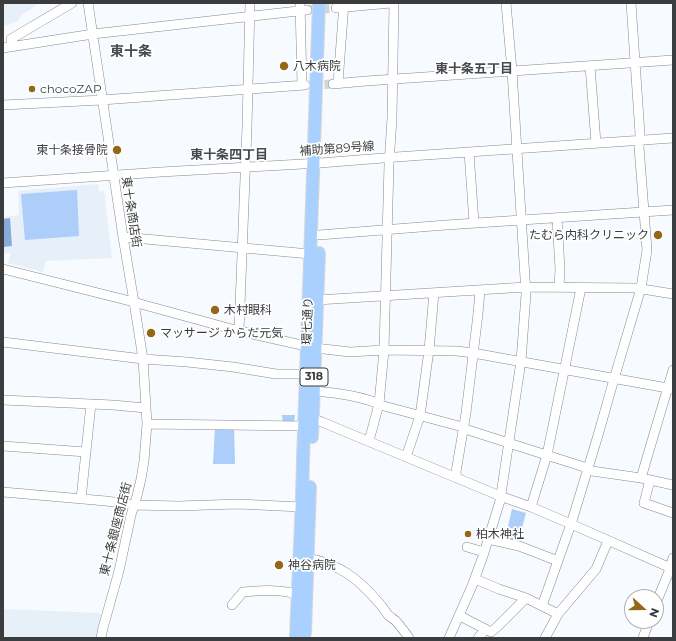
<!DOCTYPE html>
<html>
<head>
<meta charset="utf-8">
<style>
	body { margin:0 }
	#map { position:relative; width:676px; height:641px; overflow:hidden; background:#f7fafe; font-family:Montserrat,sans-serif }
	canvas { display:block }
	.frame { position:absolute; inset:0; border:4px solid #3a3c3e; pointer-events:none }
	.north { position:absolute; left:624px; top:589px; width:40px; height:40px; box-sizing:border-box; background:#fff; border:1px solid #b0b1b2; border-radius:50%; rotate:111deg; font-size:11px; font-weight:700; line-height:16px; text-align:center; color:#3a3c3e }
	.north::after { content:''; display:block; margin:auto; width:14px; height:18px; background:#976718; clip-path:polygon(50% 0,100% 100%,50% 72%,0 100%) }
</style>
</head>
<body>
<div id="map">
<canvas width="676" height="641"></canvas>
<div class="frame"></div>
<div class="north">N</div>
</div>
<script>
const ctx = document.querySelector('canvas').getContext('2d');
ctx.lineJoin = 'round';
function fill(path, color) { ctx.fillStyle = color; ctx.fill(path, 'evenodd'); }
function trace(path, color, width, dash) { ctx.strokeStyle = color; ctx.lineWidth = width; ctx.lineCap = dash ? 'butt' : 'round'; ctx.setLineDash(dash || []); ctx.stroke(path); }
function write(font, color, halo, rows, align = 'center') {
  ctx.font = font + ' Montserrat,"Noto Sans JP",sans-serif'; ctx.lineWidth = 3.5; ctx.setLineDash([]); ctx.textBaseline = 'middle'; ctx.strokeStyle = halo; ctx.fillStyle = color; for (const [text, x, y, turn = 0] of rows) {
    ctx.save(); ctx.translate(x, y); ctx.rotate((+turn || 0) * Math.PI / 180); ctx.textAlign = isNaN(turn) ? turn : align; if (halo) ctx.strokeText(text, 0, 0); ctx.fillText(text, 0, 0); ctx.restore();
  }
}
const built = new Path2D(`
	M3 3H39L21 16 18 21 3 26Z
	M98 184 99 192 104 191 112 258 46 261 43 272 8 263 11 253H3V217L19 215 18 191Z
	M3 609 99 613 102 616 99 638H3Z`);
const green = new Path2D(`
	M77 190 79 236 25 240 21 194Z
	M282 415H295L294 423H283Z
	M215 427 234 429 235 464H213Z
	M512 509 526 513 518 543 505 539Z`);
const water = new Path2D(`
	M10 218 12 246 3 247V219Z`);
const minorTunnel = new Path2D(`
	M307 10 336 8
	M311 85 333 84`);
const minor = new Path2D(`
	M88 3 123 237 133 296 143 359 147 424 144 461 141 479 137 496 131 515 119 571 103 628 101 638
	M300 3 302 85
	M336 8 391 3
	M11 47V39L72 3
	M3 48 93 34 307 10
	M590 66 596 143
	M338 83 344 3
	M333 84 366 81 673 60
	M3 105 102 100 305 85
	M469 152 474 223
	M3 183 161 172 320 163 396 157 673 138
	M557 218 560 269 559 287
	M319 235 446 225 673 210
	M123 237 310 254
	M3 269 126 300 239 331 315 348 350 352 384 350 457 351 473 353 673 389
	M317 300 526 287 636 288 673 294
	M239 331 247 127 250 3
	M3 342 143 359 187 362 233 367 276 374H306
	M314 391C338 393 362 396 384 406L459 426 468 430 584 467 592 471 641 478 673 485
	M3 400 113 405 146 408
	M313 419 322 422 500 496 531 507 571 524 673 569
	M147 424 304 426
	M369 441 379 404 384 350 389 164 392 118 394 3
	M3 446 86 452
	M406 457 420 416 429 350 434 293
	M457 478 456 472 466 413 478 314 480 290
	M641 478 673 370
	M650 480 644 503 673 513
	M3 492 106 501 134 505 179 506 238 504 301 507
	M81 499 91 404
	M531 507 547 455 581 288
	M488 539 519 546 558 561
	M467 547 484 552
	M307 558C339 564 358 578 379 603 383 607 385 611 388 615 391 617 393 619 396 621 400 626 405 632 409 638
	M475 579 499 589 526 598 558 614
	M656 603 668 574 673 558
	M232 605 243 592C260 590 275 589 292 593
	M542 606 572 521 599 432 614 379 641 288 647 250 639 147 640 134 631 3
	M460 616 491 632 497 627 526 598
	M449 638 472 586 483 556 500 501 521 361 526 294 512 71 506 3
	M478 638 485 630
	M545 638 558 614 596 569 608 541
	M643 638 649 621`);
const major = new Path2D(`
	M312 437 319 253
	M305 633 310 487
	M296 638C298 578 302 519 303 459 308 307 314 155 319 3`);
const markers = [
	[284,66,5,"#976718"],
	[32,89,4,"#976718"],
	[117,150,5,"#976718"],
	[658,235,5,"#976718"],
	[215,310,5,"#976718"],
	[151,333,5,"#976718"],
	[468,534,4,"#976718"],
	[279,565,5,"#976718"]
];
const shields = [
	[314,377,28]
];
const shieldNames = [
	["318",314,377]
];
const poiNames = [
	["八木病院",293,66],
	["chocoZAP",40,89],
	["東十条接骨院",108,150,"right"],
	["たむら内科クリニック",649,235,"right"],
	["木村眼科",224,310],
	["マッサージ からだ元気",160,333],
	["柏木神社",476,534],
	["神谷病院",288,565]
];
const streetNames = [
	["補助第89号線",337,149,-4],
	["東十条商店街",131,212,81],
	["環七通り",308,321,-88],
	["東十条銀座商店街",116,529,-76]
];
const neighbourhoodNames = [
	["東十条五丁目",474,69],
	["東十条四丁目",229,155]
];
const quarterNames = [
	["東十条",131,52]
];
fill(built, '#e7eff9');
fill(green, '#accef9');
fill(water, '#87acd9');
trace(minorTunnel, '#d1d4d8', 9, [9, 4.5]);
trace(minor, '#858a8f', 10);
trace(major, '#d8d8d8', 14);
trace(minor, '#fff', 9);
trace(major, '#a9d0ff', 12);
for (const [x, y, r, color] of markers) { const dot = new Path2D(); dot.arc(x, y, r, 0, 2 * Math.PI); ctx.fillStyle = color; ctx.fill(dot); trace(dot, '#fff', 1.5); }
for (const [x, y, w] of shields) { const box = new Path2D(); box.roundRect(x - w / 2, y - 9, w, 18, 3); ctx.fillStyle = '#fff'; ctx.fill(box); trace(box, '#3a3c3e', 1); }
write('bold 11px', '#3a3c3e', null, shieldNames);
write('12px', '#3a3c3e', '#fff', poiNames, 'left');
write('12px', '#3a3c3e', '#fff', streetNames);
write('bold 13px', '#464a4e', '#fff', neighbourhoodNames);
write('bold 14px', '#464a4e', '#fff', quarterNames);
</script>
</body>
</html>
